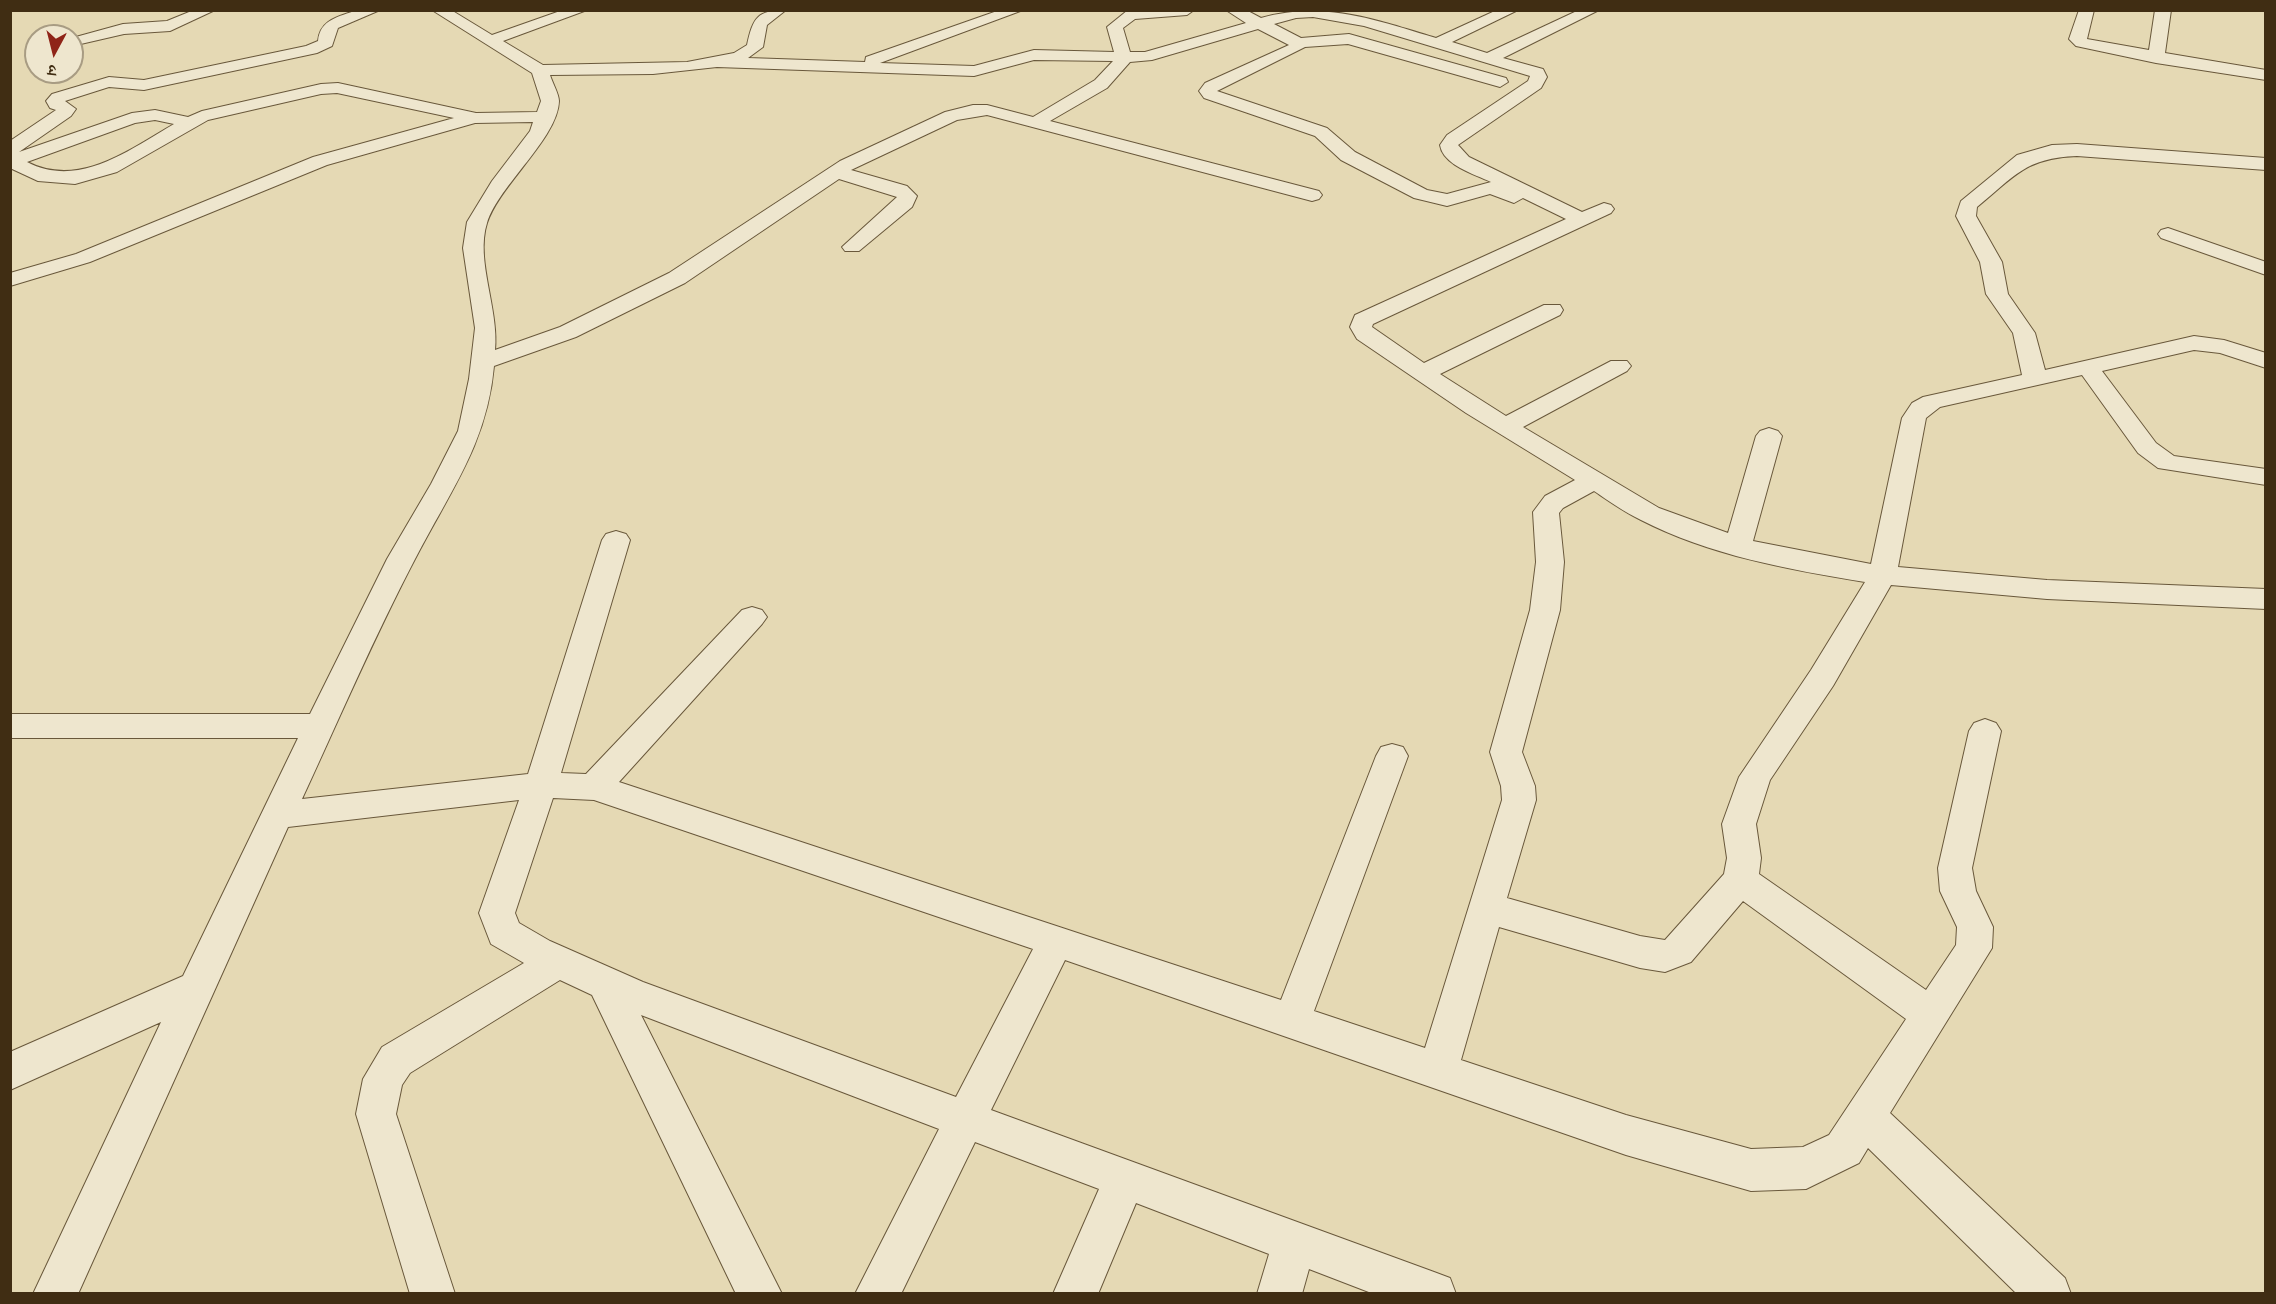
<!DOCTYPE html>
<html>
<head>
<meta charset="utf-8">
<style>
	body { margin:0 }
	#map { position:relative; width:2276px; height:1304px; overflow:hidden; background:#e5d9b4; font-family:"IM FELL Great Primer","Noto Serif Devanagari",serif }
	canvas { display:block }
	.frame { position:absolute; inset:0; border:12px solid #402d13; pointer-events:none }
	.north { position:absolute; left:24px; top:24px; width:60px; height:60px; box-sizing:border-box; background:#eee6ce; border:2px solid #a89c83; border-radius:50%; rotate:187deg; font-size:16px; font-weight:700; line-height:24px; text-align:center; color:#402d13 }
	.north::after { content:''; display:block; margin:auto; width:21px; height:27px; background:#8f2418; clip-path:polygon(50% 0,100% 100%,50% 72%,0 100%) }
</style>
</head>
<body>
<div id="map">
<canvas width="2276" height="1304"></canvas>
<div class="frame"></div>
<div class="north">उ</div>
</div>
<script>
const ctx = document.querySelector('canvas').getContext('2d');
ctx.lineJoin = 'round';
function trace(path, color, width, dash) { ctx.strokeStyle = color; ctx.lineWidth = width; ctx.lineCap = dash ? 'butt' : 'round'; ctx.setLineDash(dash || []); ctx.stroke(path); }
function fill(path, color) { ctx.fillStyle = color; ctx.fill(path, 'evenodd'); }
const minor = new Path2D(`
	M194 10H215L170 31 124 34 72 46V38L123 24 167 21Z
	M357 10H380L338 28 332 46 317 53 144 90 109 87 65 101 76 109 71 116 19 152 132 113 155 110 188 117 202 111 321 84 338 83 476 113 537 112 541 101 532 73 432 10H451L492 35 563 10H587L503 41 543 65 687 62 734 53 747 45C753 18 757 10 786 10L767 25 763 47 748 58 865 62 866 57 1000 10H1023L880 63 974 66 1034 50 1114 52 1107 27 1128 10H1194L1187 15 1135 19 1123 28 1130 52H1145L1246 23 1226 10H1246L1261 18C1323 0 1376 20 1436 38L1497 10H1518L1452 42 1487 53 1579 10H1599L1503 58 1543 69 1547 77 1541 88 1458 145 1469 157 1582 212 1604 203 1611 205 1614 209 1611 213 1373 324 1372 327 1424 363 1544 305H1560L1563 310 1560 315 1440 374 1506 416 1611 361H1627L1631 366 1627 371 1523 427 1659 508 1728 533 1756 436 1760 431 1769 428 1778 431 1782 436 1753 541 1871 564 1902 418 1912 403 1923 397 2022 375 2013 333 1986 294 1980 262 1956 216 1961 201 2017 155 2052 145 2077 144 2266 158V170L2077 156C2025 158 2015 176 1977 207L1976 216 2002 262 2008 294 2035 333 2045 370 2194 336 2224 340 2266 353V368L2220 353 2194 350 2102 371 2156 443 2174 456 2266 469V485L2158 468 2138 453 2082 375 1940 407 1926 418 1898 567 2047 580 2266 589V609L2047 599 1891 585 1833 686 1770 780 1756 824 1761 858 1759 874 1926 990 1956 945 1957 927 1940 891 1938 868 1969 731 1974 723 1985 719 1996 723 2001 731 1972 868 1976 891 1993 927 1992 948 1890 1113 2065 1278 2071 1294H2017L1868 1148 1859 1163 1806 1189 1751 1191 1626 1155 1065 960 991 1110 1434 1272 1450 1278 1456 1294H1374L1309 1269 1302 1294H1257L1269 1254 1136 1203 1098 1294H1053L1099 1189 975 1142 901 1294H855L939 1129 641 1015 782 1294H736L592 995 560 980 410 1073 402 1085 396 1114 455 1294H410L356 1114 363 1079 382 1047 524 963 491 944 479 913 519 800 288 827 78 1294H33L161 1022 10 1090V1052L183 976 298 738H10V714H310L387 559 431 484 458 431 469 379 475 328 463 248 467 222 492 181 530 131 533 122 475 123 327 165 90 262 10 286V273L76 254 313 157 454 118 337 93 321 94 208 120 117 172 75 184 38 181 10 168V141L56 110 50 108 46 101 52 94 109 77 144 80 306 46 318 41C320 19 339 17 357 10ZM1313 17 1364 26 1530 76 1528 81 1447 135 1440 145C1443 165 1474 174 1491 182L1447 194 1427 190 1355 152 1327 128 1217 91 1305 47 1348 44 1500 87 1508 82 1506 78 1349 34 1301 38 1274 24 1296 18ZM1258 29 1289 45 1205 83 1199 91 1204 98 1315 136 1341 160 1414 198 1447 206 1490 194 1514 203 1523 198 1566 219 1355 315 1350 327 1357 339 1466 413 1575 480 1545 496 1533 512 1536 562 1530 610 1490 752 1501 786 1502 800 1425 1048 1314 1011 1408 756 1403 747 1392 744 1381 747 1376 756 1281 1000 619 782 762 624 767 617 762 610 752 607 742 610 586 774 561 773 630 540 626 534 616 531 606 534 602 540 528 774 302 799C339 719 374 637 415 559 450 491 487 444 494 366L576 337 685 283 839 179 897 197 842 247 845 251H859L912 207 917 196 907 186 851 170 957 120 987 115 1312 201 1319 199 1322 195 1319 191 1050 121 1107 88 1130 62 1152 60ZM1034 60 1113 61 1095 80 1033 117 987 105H973L945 112 840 161 669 273 560 327 495 350C499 309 475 260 487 223 499 185 558 138 559 101 559 94 552 82 550 75L653 74 717 67 974 76ZM155 120 174 124C129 150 79 189 27 162L135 123ZM1594 491C1609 501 1624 512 1641 520 1709 555 1790 570 1865 582L1811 670 1739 777 1722 824 1727 858 1724 874 1665 940 1640 936 1507 898 1536 800 1535 786 1522 752 1560 610 1564 562 1559 513 1563 508ZM553 798 594 800 1033 949 956 1097 643 982 550 941 519 923 515 913ZM1743 901 1906 1019 1829 1135 1803 1147 1751 1149 1626 1115 1461 1060 1499 927 1640 968 1665 972 1691 962Z
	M2079 10H2094L2087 39 2149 50 2155 10H2171L2165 53 2266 70V80L2156 63 2076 46 2069 39Z
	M2168 228 2266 262V275L2161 238 2158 234 2161 230Z`);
trace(minor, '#69583b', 2);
fill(minor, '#eee6ce');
</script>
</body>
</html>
